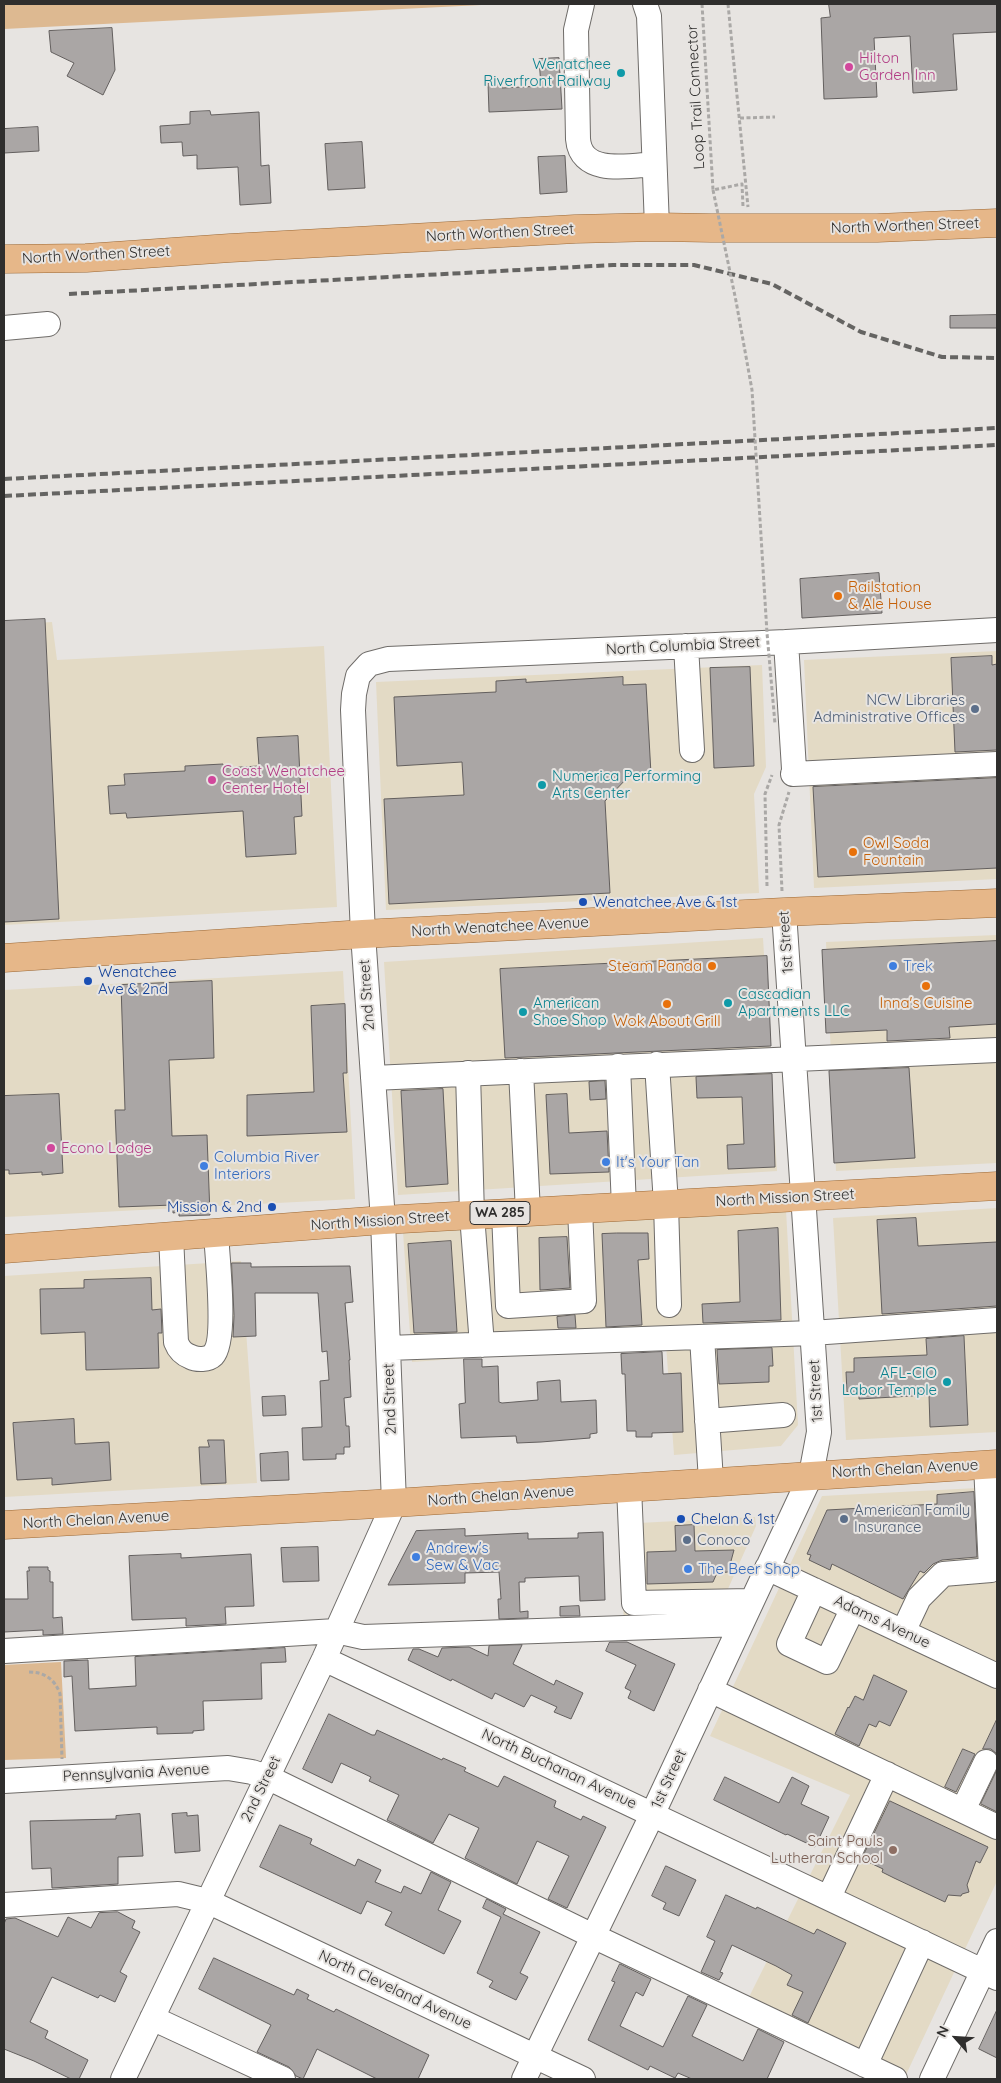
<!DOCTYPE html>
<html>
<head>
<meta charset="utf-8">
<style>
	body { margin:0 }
	#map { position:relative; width:1001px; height:2083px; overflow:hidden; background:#e7e4e1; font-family:Quicksand,sans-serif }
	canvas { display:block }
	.frame { position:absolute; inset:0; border:5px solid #2f2e2d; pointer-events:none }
	.north { position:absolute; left:931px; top:2013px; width:50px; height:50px; -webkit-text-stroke:4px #e7e4e1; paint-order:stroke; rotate:296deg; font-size:14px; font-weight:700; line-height:20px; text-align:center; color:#2f2e2d }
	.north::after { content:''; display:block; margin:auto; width:18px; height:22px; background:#2f2e2d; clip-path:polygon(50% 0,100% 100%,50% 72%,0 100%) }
</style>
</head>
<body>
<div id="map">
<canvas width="1001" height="2083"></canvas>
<div class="frame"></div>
<div class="north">N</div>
</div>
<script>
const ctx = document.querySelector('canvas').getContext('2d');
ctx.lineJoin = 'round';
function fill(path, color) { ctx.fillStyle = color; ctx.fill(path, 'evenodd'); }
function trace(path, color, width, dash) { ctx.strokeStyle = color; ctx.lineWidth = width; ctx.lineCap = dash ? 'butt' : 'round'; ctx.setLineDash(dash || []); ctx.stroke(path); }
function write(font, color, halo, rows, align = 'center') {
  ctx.font = font + ' Quicksand,sans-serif'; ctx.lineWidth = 4; ctx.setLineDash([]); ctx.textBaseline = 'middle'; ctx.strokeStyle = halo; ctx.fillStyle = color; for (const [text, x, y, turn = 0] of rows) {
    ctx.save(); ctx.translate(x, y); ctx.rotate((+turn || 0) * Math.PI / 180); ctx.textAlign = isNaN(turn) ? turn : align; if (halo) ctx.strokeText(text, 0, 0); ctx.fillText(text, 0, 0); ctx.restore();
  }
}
const commercial = new Path2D(`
	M52 622 57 660 324 646 337 907 4 925V625Z
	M997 651V879L814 888 804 660Z
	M762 665 766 767 754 794 759 893 386 910 376 682Z
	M997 935V1163L836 1171 826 942Z
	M763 938 777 1171 398 1195 384 962Z
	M343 971 355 1199 4 1217V990Z
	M997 1208V1432L846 1440 833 1218Z
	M786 1210 798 1425 781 1446 674 1455 666 1344 412 1362 403 1232Z
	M241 1261 257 1483 4 1497V1276Z
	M997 1487V1881L904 2079 740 2015 850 1795 710 1736 822 1496Z
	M755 1517 756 1526 715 1618 624 1623 619 1524Z`);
const green = new Path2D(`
	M4 4H501L4 29Z
	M61 1662 66 1758 4 1760V1665Z`);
const building = new Path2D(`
	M829 4H997V32L953 34 957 90 913 93 910 36 874 38 877 97 824 99 821 18 830 17Z
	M112 28 115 70 103 95 67 76 74 63 51 52 49 31Z
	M559 58 562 109 489 112 488 83H502V88L541 86 539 59Z
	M210 111 211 115 259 112 261 166 269 165 271 203 240 205 238 167 197 169V155L183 156 182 142 161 143 160 126 190 124V112Z
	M38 127 39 151 4 153V129Z
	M362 142 365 188 328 190 325 144Z
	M565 156 567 192 540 194 538 157Z
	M997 315V328H950V316Z
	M879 573 882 613 802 618 800 579Z
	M45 619 59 919 4 922V621Z
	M992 656V665L997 664V750L955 752 951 658Z
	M750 667 754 766 714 768 710 668Z
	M623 677V685L646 684 651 774 630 775 605 801 610 893 389 904 384 799 464 795 462 762 397 766 394 697 496 692V681L526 679V682Z
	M298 736 302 816 294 817 296 854 246 857 243 811 127 818 126 813 110 814 108 786 125 785 124 774 185 771V766L223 764 224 768 259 766 257 738Z
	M997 778V868L818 877 813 787Z
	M997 941V1024L949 1027 950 1038 887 1041V1030L826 1033 822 950Z
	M767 956 771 1046 505 1058 500 969Z
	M212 981 214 1058 169 1060 172 1136 207 1135 210 1215 179 1216V1212L173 1213V1205L119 1207 115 1110H125L121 985Z
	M345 1004 347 1073H343L347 1132 247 1136V1095L314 1092 311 1006Z
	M909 1068 915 1158 834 1163 829 1071Z
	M772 1074 775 1167 728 1169 727 1145 744 1144 742 1097 697 1098 696 1077Z
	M605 1081 606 1099 590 1100 589 1082Z
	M443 1089 448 1184 406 1187 401 1091Z
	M59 1094 63 1173 42 1175V1172L9 1174V1170H4V1096Z
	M567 1094 569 1133 607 1131 609 1172 550 1174 546 1095Z
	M916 1218 918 1246 997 1242V1306L882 1314 877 1220Z
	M778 1228 781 1320 703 1323 702 1304 740 1302 738 1231Z
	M617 1233H648L649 1259 638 1260 642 1325 606 1327 602 1234Z
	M567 1237 570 1288 540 1290 539 1238Z
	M451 1241 457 1332 414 1333 408 1244Z
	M232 1263H251V1267L350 1266 353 1302 345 1303 350 1360H349L351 1397 344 1398 346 1426H349L350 1447H344V1454H336V1459L303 1460 302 1428 322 1427 320 1381 329 1380 327 1351 322 1352 318 1293H255L256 1336 233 1337 234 1316Z
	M151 1278 152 1310 161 1309 162 1333H158L159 1368 86 1370 85 1332 41 1334 40 1289 84 1288V1280Z
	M575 1315 576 1328H558L557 1317Z
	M964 1336 968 1425 930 1427 929 1395 859 1399V1392H847L846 1372H854V1358L927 1355 926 1339Z
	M772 1348 773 1366H769V1382L719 1384 717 1350Z
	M662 1352 663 1374 681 1373 683 1432 652 1433V1437H636V1431H627L625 1374H622L621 1354Z
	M464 1359H482V1367L498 1366 499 1402 502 1403 538 1400 537 1382 560 1380 561 1402 596 1400 597 1433 590 1434V1438L541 1442 517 1443 516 1436 461 1438 459 1404 465 1403Z
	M285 1396 286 1415 263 1416 262 1397Z
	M74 1419 75 1444 109 1442 111 1480 52 1485V1478L17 1480 13 1423Z
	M208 1440H224L226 1483 201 1484 199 1447H209Z
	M288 1452 289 1480 261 1481 260 1454Z
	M974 1492 977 1557 942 1560 933 1564 924 1573 920 1571 903 1599 832 1564 830 1570 809 1560 811 1555 807 1554 827 1510 937 1504V1495Z
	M694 1525 695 1551 734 1550 728 1572 717 1573 713 1582 647 1584V1552L676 1551 675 1526Z
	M465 1529V1536L528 1533V1539L578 1538V1533L603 1532 605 1600 580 1601 579 1576 525 1578V1582H519L520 1612 528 1611V1618L499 1619 498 1599H501L499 1572 465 1573V1583L388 1585 416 1531Z
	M318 1547 319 1581 283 1582 281 1548Z
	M181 1554V1558L251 1554 254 1606 225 1607 226 1624 186 1626V1618L132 1620 129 1556Z
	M29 1567H48V1570L50 1571V1582H53V1618L62 1617 63 1634 43 1635V1630L4 1632V1599H28L27 1571H29Z
	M579 1606 580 1616H560V1607Z
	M610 1642H627L675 1664 654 1711 628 1698 631 1691 625 1688 636 1665 606 1651Z
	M522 1645 513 1664 554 1685 556 1680 583 1693 571 1719 554 1712 557 1707 531 1695 524 1707 495 1693 492 1699 452 1679 451 1681 408 1660 413 1649H419L438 1657 442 1648 469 1647 488 1656 489 1646Z
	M285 1648 286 1662 261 1663 262 1699 203 1701 204 1730 193 1731V1733L157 1734V1727L75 1731 72 1676 64 1677V1661L88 1660 89 1689 136 1686 135 1657Z
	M874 1675 907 1691 890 1726 879 1721 876 1727 869 1724 859 1746 835 1734 848 1707 849 1708 855 1696 863 1700Z
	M329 1714 372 1735H375L377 1730 442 1760 443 1758 466 1768 464 1771 498 1787 504 1776 556 1801 554 1807 581 1820 583 1816 606 1827 567 1908 548 1899 569 1856 537 1841 517 1884 465 1858 479 1828 449 1814 433 1843 387 1820 399 1795 369 1781 371 1777 341 1763 332 1783 303 1769Z
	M997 1719V1754L991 1749H983Z
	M963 1749 975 1754 956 1792 945 1787Z
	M997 1770V1812L981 1804Z
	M725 1777 779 1803 792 1777 809 1786 801 1804 829 1817 815 1847 787 1834 786 1835 714 1800Z
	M890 1801 988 1847 980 1863 976 1861 967 1885 969 1892 962 1894 961 1896 948 1895 945 1902 894 1878 882 1872 883 1869 862 1859Z
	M187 1813V1816L198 1815 200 1851 175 1853 172 1814Z
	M140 1814 143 1856 118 1857V1884L52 1888 51 1868 32 1869 30 1821 116 1819V1816Z
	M280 1825 312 1839 310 1844 355 1866 358 1859 381 1870 375 1882 401 1893 404 1886 421 1894 431 1872 451 1882 438 1910 461 1921 444 1954 385 1925 392 1912 367 1901 361 1914 260 1867Z
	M666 1866 696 1880 679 1916 663 1909 666 1903 652 1896Z
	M726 1895 756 1909 757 1907 814 1934 817 1929 846 1943 808 2023 792 2015 803 1992 787 1985 792 1975 776 1966 732 1945 720 1972 723 1973 719 1980 701 1972 715 1941 707 1937Z
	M487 1899 506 1909 503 1914 540 1932 520 1973 528 1977 516 2000 489 1987 493 1981 477 1973 501 1917 483 1908Z
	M118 1912 135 1921 132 1928 140 1932 120 1972 127 1976 115 2002 100 1995 98 1998 52 1977 30 2022 48 2031 45 2038 88 2060 79 2079H71L34 2061 4 2049V1924L6 1919 15 1918 58 1937 68 1917 91 1928 99 1913Z
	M214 1958 294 1995 297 1989 309 1995 307 1999 334 2012 336 2009 429 2055 418 2079H377L317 2049 303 2079 296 2076 289 2067 257 2052 271 2025 199 1989Z
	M620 1964 651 1979 643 1996 636 1992 620 2026 663 2047 688 1996 707 2005 692 2036 743 2061 758 2029 784 2042 767 2079H692L678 2073 675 2078 650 2066 648 2070 588 2040 615 1982 612 1981Z
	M997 2010V2058L979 2049Z`);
const path = new Path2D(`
	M702 4 713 190 742 184 743 207
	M728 4 748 207
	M740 118 775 117
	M767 886 765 794 772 775
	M782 891 779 825 789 792
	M29 1672C44 1672 55 1679 60 1694L62 1759`);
const minor = new Path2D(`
	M582 4 576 30 578 139C581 176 629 166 654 164
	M645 4 649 16 657 227
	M4 328 48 324
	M786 642 794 769
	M686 646 692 750
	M793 774 997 764
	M657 1064 666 1204 669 1305
	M618 1066 624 1207
	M521 1071 528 1212
	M468 1073 472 1215 482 1345
	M373 1078 997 1050
	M504 1213 508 1306 584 1301 580 1209
	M171 1236 176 1342C179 1350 183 1354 191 1357 197 1360 208 1360 213 1355 227 1341 217 1255 216 1233
	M702 1337 711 1481
	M388 1348 812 1333 997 1320
	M707 1421 783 1415
	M629 1487 634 1603 752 1601
	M767 1568 997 1676
	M814 1590 789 1644 827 1662 853 1608
	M903 1632 919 1598 943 1574 991 1570 986 1465
	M4 1651 336 1631 363 1637 741 1624
	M324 1659 997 1978
	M710 1690 997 1827
	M4 1781 228 1768 252 1772 267 1777 593 1936 895 2079
	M963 1810 986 1762
	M829 1897 887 1774
	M4 1905 178 1894 207 1901 583 2079
	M152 2018 283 2079
	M865 2065 922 1942
	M123 2079 324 1659 394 1503 383 1220 363 934 353 710 354 694 358 676 369 664 388 659 786 642 997 630
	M524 2079 653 1813 811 1475 819 1432 818 1418 784 912
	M932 2079 997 1941`);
const major = new Path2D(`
	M4 259 86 258 230 248 575 229 657 227 711 228H877L997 223
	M4 958 363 934 784 912 997 903
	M4 1249 383 1220 997 1186
	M4 1525 394 1503 997 1464`);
const rail = new Path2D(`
	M69 294 613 265H694L772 284 861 332 942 357 997 358
	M4 479 997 428
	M4 496 997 445`);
const pathBridge = new Path2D(`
	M713 190 736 301 752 390 767 633 775 724`);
const markers = [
	[849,67,5,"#d1479c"],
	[621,73,5,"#0f9aa8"],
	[838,596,5,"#e8710a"],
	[975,709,5,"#5c6f8a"],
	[212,780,5,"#d1479c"],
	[542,785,5,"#0f9aa8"],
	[853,852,5,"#e8710a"],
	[583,902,5,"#1a4fb4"],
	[712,966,5,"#e8710a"],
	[893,966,5,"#3f7fe0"],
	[88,981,5,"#1a4fb4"],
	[926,986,5,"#e8710a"],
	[728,1003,5,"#0f9aa8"],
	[667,1004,5,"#e8710a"],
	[523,1012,5,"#0f9aa8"],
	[51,1148,5,"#d1479c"],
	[606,1162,5,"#3f7fe0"],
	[204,1166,5,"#3f7fe0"],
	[272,1207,5,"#1a4fb4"],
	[947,1382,5,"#0f9aa8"],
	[681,1519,5,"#1a4fb4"],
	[844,1519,5,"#5c6f8a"],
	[687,1540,5,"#5c6f8a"],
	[416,1557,5,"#3f7fe0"],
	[688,1569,5,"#3f7fe0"],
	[893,1850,5,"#8d6e63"]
];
const shields = [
	[500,1213,60]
];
const shieldNames = [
	["WA 285",500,1213]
];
const hotelNames = [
	["Hilton",859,58],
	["Garden Inn",859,75],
	["Coast Wenatchee",222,771],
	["Center Hotel",222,788],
	["Econo Lodge",61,1148]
];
const cultureNames = [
	["Wenatchee",611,64,"right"],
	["Riverfront Railway",611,81,"right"],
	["Numerica Performing",552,776],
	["Arts Center",552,793],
	["Cascadian",738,994],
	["Apartments LLC",738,1011],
	["American",533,1003],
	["Shoe Shop",533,1020],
	["AFL-CIO",937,1373,"right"],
	["Labor Temple",937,1390,"right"]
];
const streetNames = [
	["Loop Trail Connector",696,97,-93],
	["North Worthen Street",905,226,-2],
	["North Worthen Street",500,233,-3],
	["North Worthen Street",96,255,-3],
	["North Columbia Street",683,646,-3],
	["North Wenatchee Avenue",500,927,-3],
	["1st Street",786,942,-94],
	["2nd Street",367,995,-94],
	["North Mission Street",785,1198,-3],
	["North Mission Street",380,1221,-4],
	["1st Street",816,1391,-93],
	["2nd Street",390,1399,-92],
	["North Chelan Avenue",905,1469,-3],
	["North Chelan Avenue",501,1496,-4],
	["North Chelan Avenue",96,1520,-3],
	["Adams Avenue",882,1622,25],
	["North Buchanan Avenue",559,1769,25],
	["Pennsylvania Avenue",136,1773,-3],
	["1st Street",669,1779,-65],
	["2nd Street",261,1789,-64],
	["North Cleveland Avenue",395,1990,25]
];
const foodNames = [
	["Railstation",848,587],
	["& Ale House",848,604],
	["Owl Soda",863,843],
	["Fountain",863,860],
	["Steam Panda",702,966,"right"],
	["Inna's Cuisine",926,1003,"center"],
	["Wok About Grill",667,1021,"center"]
];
const serviceNames = [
	["NCW Libraries",965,700,"right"],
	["Administrative Offices",965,717,"right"],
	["American Family",854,1510],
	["Insurance",854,1527],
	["Conoco",697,1540]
];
const transitNames = [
	["Wenatchee Ave & 1st",593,902],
	["Wenatchee",98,972],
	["Ave & 2nd",98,989],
	["Mission & 2nd",262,1207,"right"],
	["Chelan & 1st",691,1519]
];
const shopNames = [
	["Trek",903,966],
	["Columbia River",214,1157],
	["Interiors",214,1174],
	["It's Your Tan",616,1162],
	["Andrew's",426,1548],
	["Sew & Vac",426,1565],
	["The Beer Shop",698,1569]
];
const educationNames = [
	["Saint Pauls",883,1841],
	["Lutheran School",883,1858]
];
fill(commercial, '#e3dac5');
fill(green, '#ddb991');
fill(building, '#aaa6a5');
trace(building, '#635f5e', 1);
trace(minor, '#6f6c69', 26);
trace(major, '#9b6835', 29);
trace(path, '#aaa8a6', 3, [4, 2.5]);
trace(minor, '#fff', 24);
trace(major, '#e6b789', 28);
trace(rail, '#656462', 4, [8, 4]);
trace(pathBridge, '#aaa8a6', 3, [4, 2.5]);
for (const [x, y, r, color] of markers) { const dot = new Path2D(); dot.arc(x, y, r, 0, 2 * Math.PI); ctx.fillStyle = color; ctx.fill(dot); trace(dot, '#e7e4e1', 2); }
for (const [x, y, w] of shields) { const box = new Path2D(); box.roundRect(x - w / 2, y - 11.5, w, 23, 4); ctx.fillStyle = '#e7e4e1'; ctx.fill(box); trace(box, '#2f2e2d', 1); }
write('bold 14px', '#2f2e2d', null, shieldNames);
write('15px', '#b23c85', '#e7e4e1', hotelNames, 'left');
write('15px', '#0d838f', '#e7e4e1', cultureNames, 'left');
write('15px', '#2f2e2d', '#e7e4e1', streetNames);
write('15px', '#c56008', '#e7e4e1', foodNames, 'left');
write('15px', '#4e5e75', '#e7e4e1', serviceNames, 'left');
write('15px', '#164399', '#e7e4e1', transitNames, 'left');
write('15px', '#366cbe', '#e7e4e1', shopNames, 'left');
write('15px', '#785e54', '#e7e4e1', educationNames, 'right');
</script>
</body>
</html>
